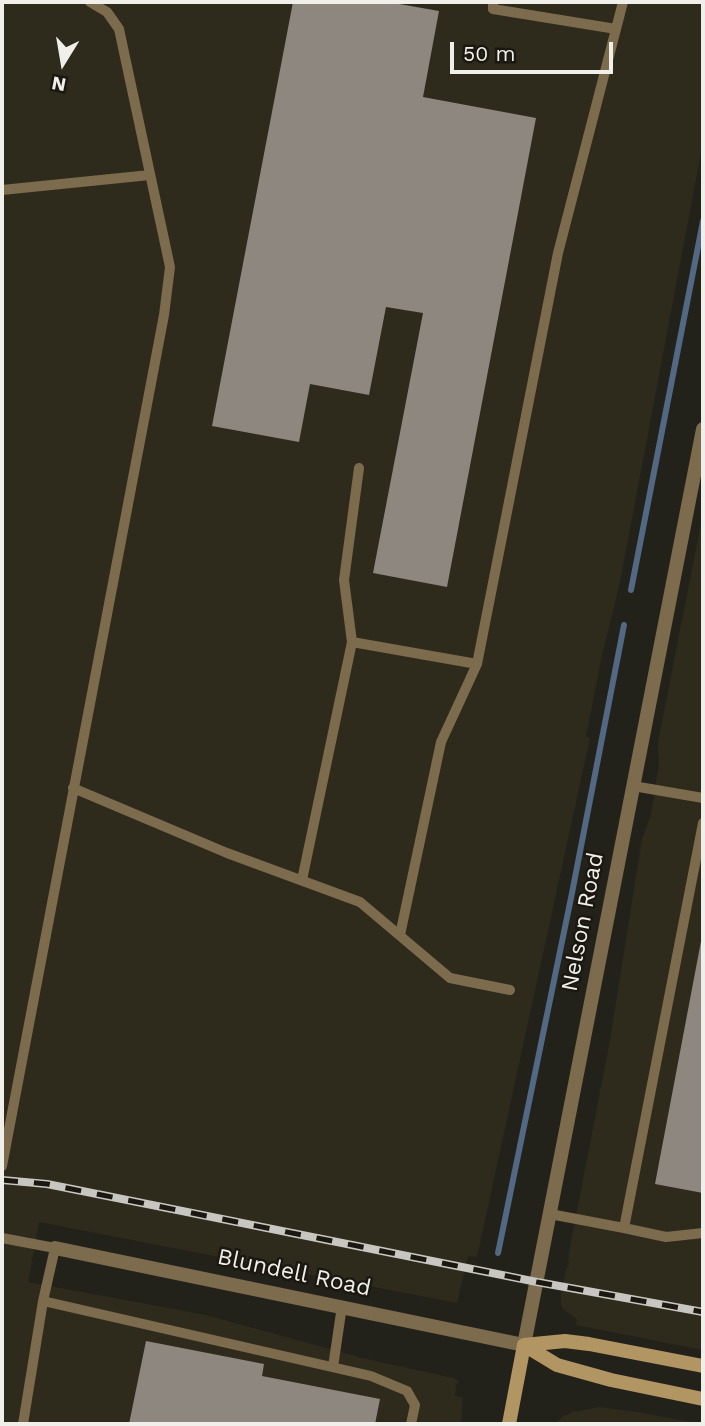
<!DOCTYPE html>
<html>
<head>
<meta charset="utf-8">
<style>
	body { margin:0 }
	#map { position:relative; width:705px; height:1426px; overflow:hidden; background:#23221a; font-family:"Work Sans",sans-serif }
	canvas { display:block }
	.frame { position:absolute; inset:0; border:4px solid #f0efe9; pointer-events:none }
	.north { position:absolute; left:28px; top:28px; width:70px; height:70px; -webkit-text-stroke:5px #1a1811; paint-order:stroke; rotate:191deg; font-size:19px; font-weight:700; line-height:28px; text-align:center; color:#f0efe9 }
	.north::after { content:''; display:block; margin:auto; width:24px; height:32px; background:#f0efe9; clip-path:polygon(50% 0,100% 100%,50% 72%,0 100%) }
	.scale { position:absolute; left:450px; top:42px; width:163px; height:32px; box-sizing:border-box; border:4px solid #f0efe9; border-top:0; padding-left:9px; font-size:21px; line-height:24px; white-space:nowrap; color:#f0efe9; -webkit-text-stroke:5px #1a1811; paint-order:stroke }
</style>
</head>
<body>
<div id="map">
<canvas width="705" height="1426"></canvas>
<div class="frame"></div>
<div class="north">N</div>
<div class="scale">50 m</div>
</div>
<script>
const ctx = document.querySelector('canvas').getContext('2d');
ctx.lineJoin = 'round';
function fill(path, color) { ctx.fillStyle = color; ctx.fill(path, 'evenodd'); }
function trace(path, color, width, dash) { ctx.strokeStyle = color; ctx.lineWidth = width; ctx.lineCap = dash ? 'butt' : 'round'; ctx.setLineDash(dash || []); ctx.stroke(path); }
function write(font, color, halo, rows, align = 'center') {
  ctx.font = font + ' "Work Sans",sans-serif'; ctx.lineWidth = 5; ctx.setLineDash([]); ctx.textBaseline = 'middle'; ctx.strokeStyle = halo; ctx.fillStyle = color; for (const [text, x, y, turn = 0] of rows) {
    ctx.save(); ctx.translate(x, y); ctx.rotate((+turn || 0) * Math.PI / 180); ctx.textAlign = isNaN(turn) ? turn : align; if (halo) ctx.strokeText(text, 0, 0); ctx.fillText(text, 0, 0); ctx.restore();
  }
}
const built = new Path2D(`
	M2 2H703V142L620 582 601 660 586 737 590 738 477 1257 468 1256 457 1303 39 1222 28 1282 206 1315 366 1359 453 1378 459 1381 456 1385 455 1396 463 1397 461 1424H2Z
	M703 513V1350L576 1325 577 1319 564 1310 561 1305V1295L566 1269 568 1267 569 1262 568 1260 570 1247 610 1040 642 839 651 815 659 764 658 742Z
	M599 1407 638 1412 700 1424H555L562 1417 573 1412Z`);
const stream = new Path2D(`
	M631 590 703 221
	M498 1253 572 893 624 625`);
const building = new Path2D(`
	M293 2H388L439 11 423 97 536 118 447 587 373 573 423 313 386 307 369 395 310 384 299 442 212 426Z
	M702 936H703V1193L655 1184Z
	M146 1341 264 1364 262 1376 380 1399 375 1424H129Z`);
const service = new Path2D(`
	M493 2V9L616 29
	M2 190 150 175
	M352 642 344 580 359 468
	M633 786 703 798
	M73 788 227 853 360 902 450 978 510 990
	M302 880 352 642 477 664
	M400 935 441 742 477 664 558 253 623 2
	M2 1166 164 315 170 267 119 29 107 12 90 2
	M550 1214 624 1228 703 823
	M624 1228 666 1237 703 1233
	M2 1238 55 1248 43 1301 371 1376 407 1391 415 1405 411 1424
	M333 1367 342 1306
	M23 1424 43 1301`);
const minor = new Path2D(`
	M55 1248 524 1345 703 429`);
const secondary = new Path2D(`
	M524 1345 557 1365 611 1380 703 1399
	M524 1345 565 1341 589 1344 703 1366
	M509 1424 524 1345`);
const rail = new Path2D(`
	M2 1180 47 1184 537 1282 703 1312`);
const streetNames = [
	["Nelson Road",583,922,-79],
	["Blundell Road",294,1273,12]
];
fill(built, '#2e2b1d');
trace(stream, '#526883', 6);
fill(building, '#8e877f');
trace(service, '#7c6b4c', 10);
trace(minor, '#7c6b4c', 14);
trace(secondary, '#b19563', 14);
trace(rail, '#c7c6c0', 8);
trace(rail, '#1a1811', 5, [16]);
write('23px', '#f0efe9', '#1a1811', streetNames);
</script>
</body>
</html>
